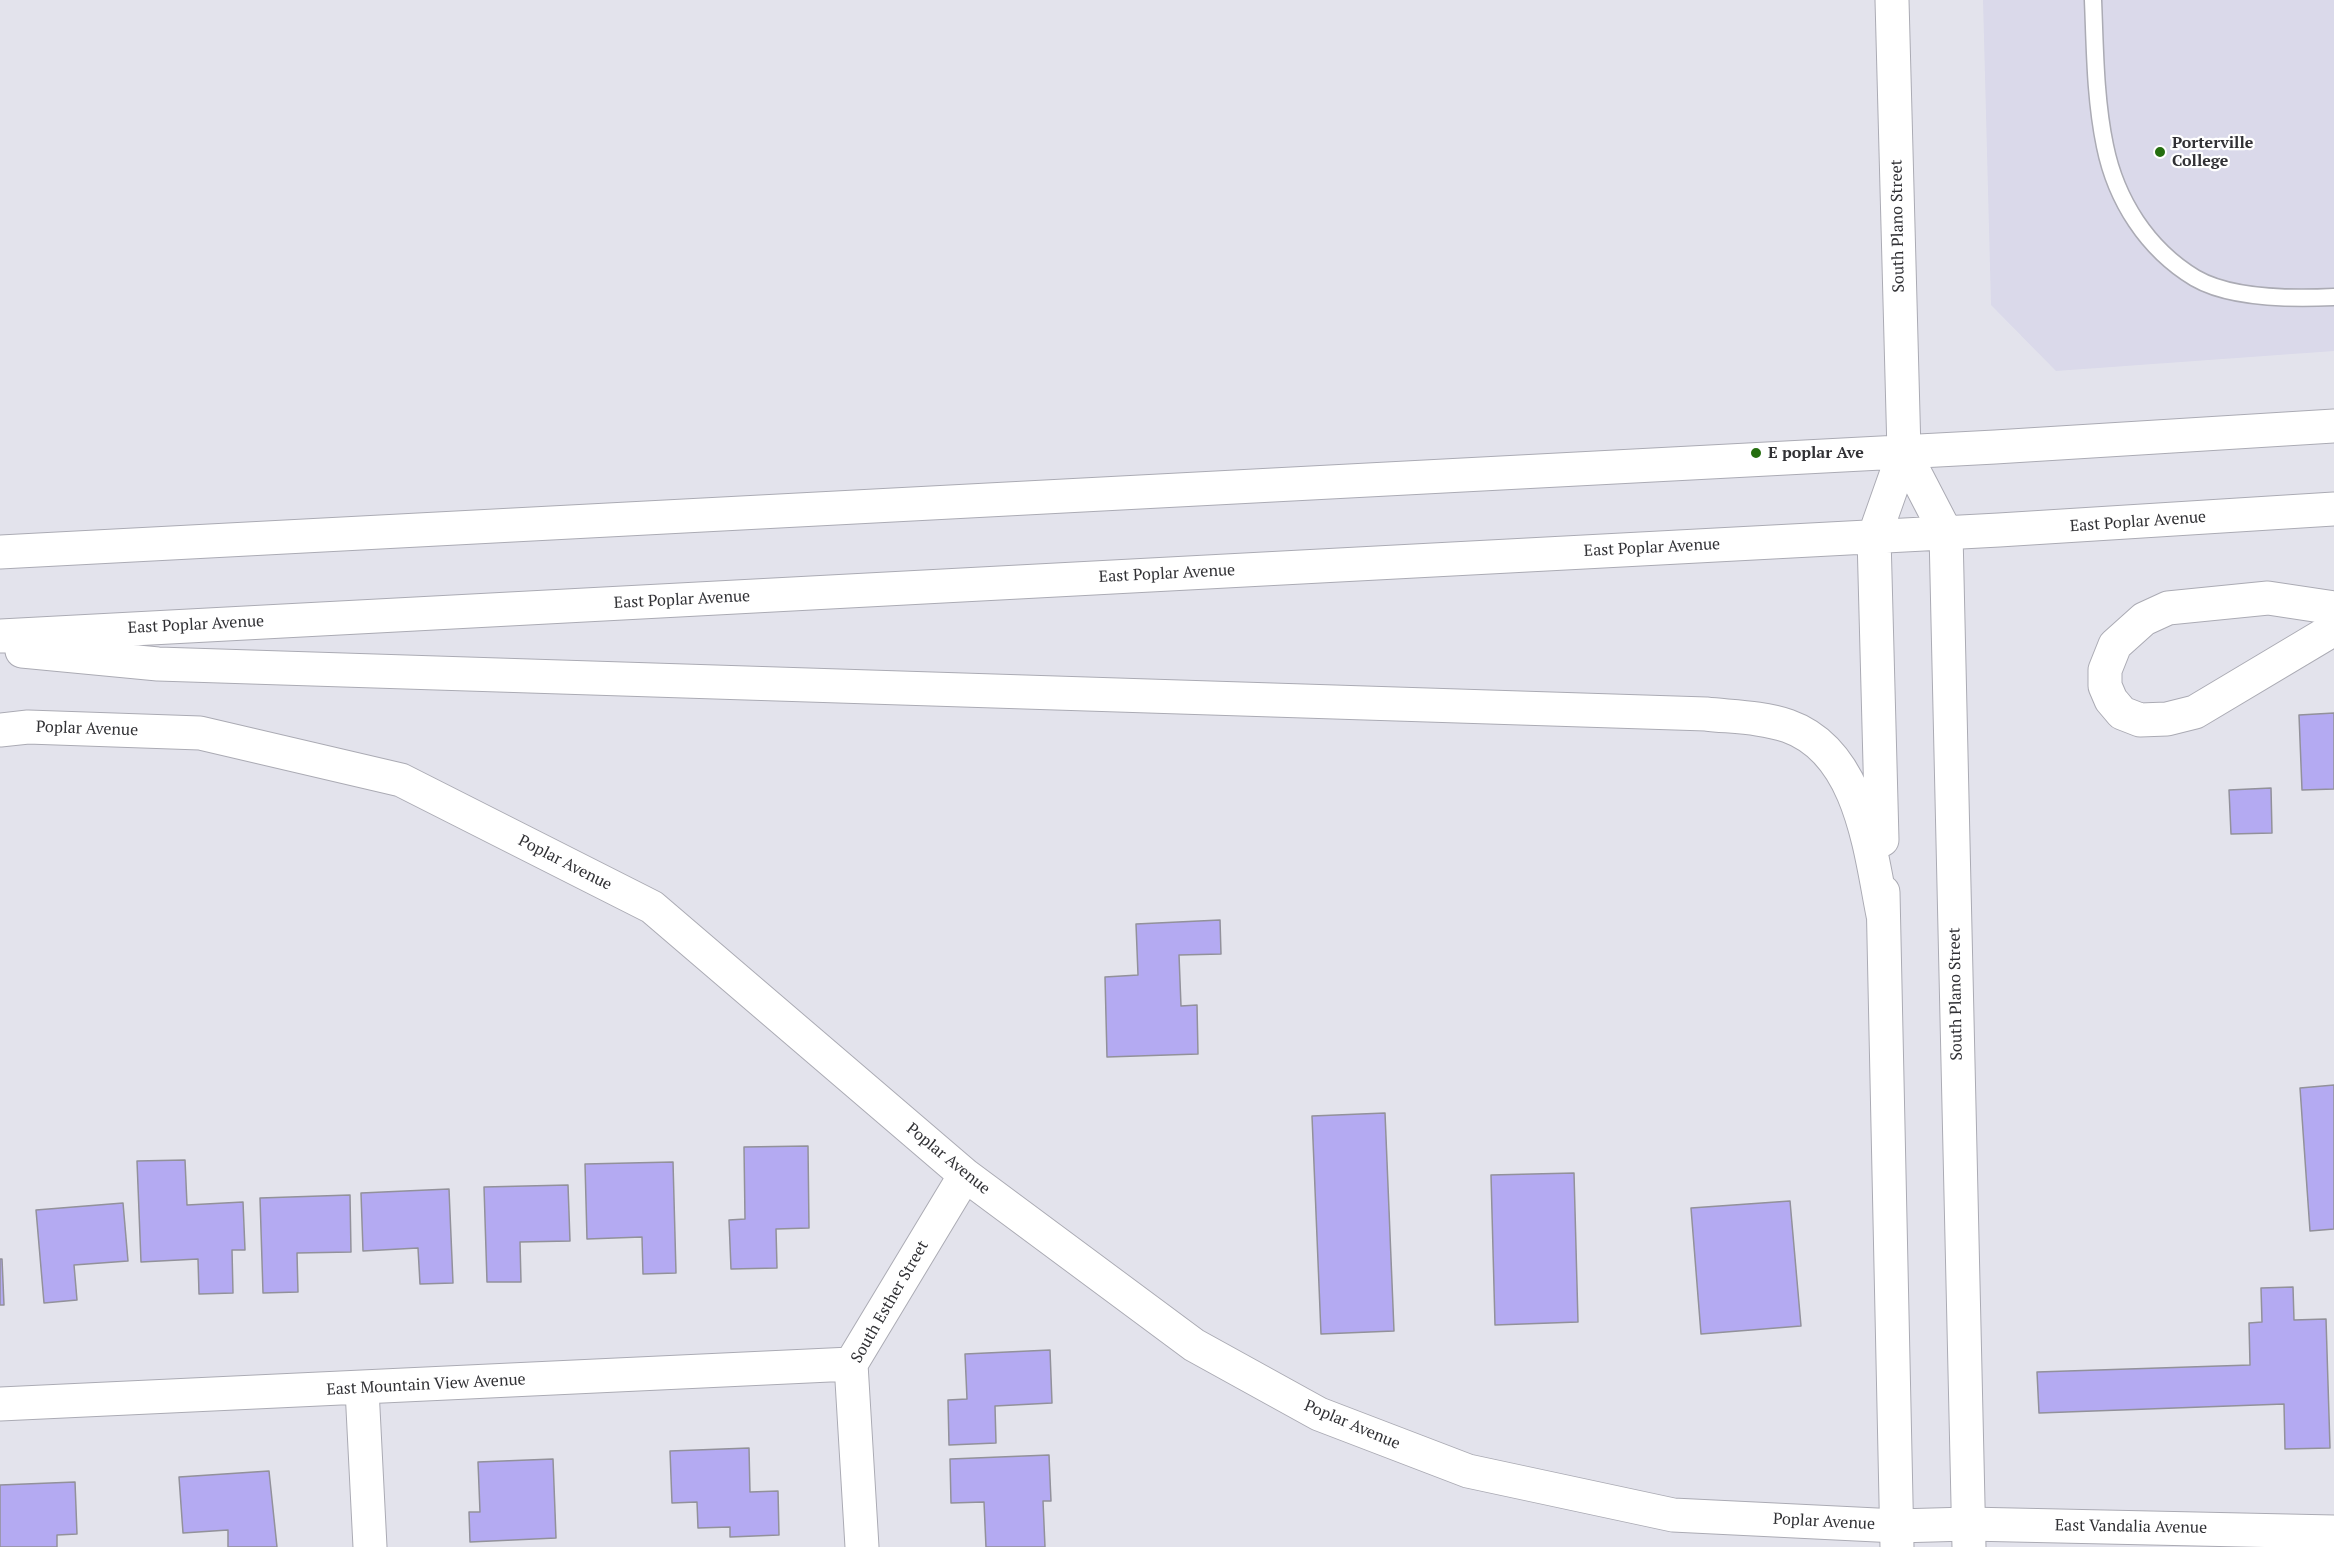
<!DOCTYPE html>
<html>
<head>
<meta charset="utf-8">
<style>
	body { margin:0 }
	canvas { display:block; background:#e3e3ec }
</style>
</head>
<body>
<canvas width="2334" height="1547"></canvas>
<script>
const ctx = document.querySelector('canvas').getContext('2d');
ctx.lineJoin = 'round';
function fill(path, color) { ctx.fillStyle = color; ctx.fill(path, 'evenodd'); }
function trace(path, color, width, dash) { ctx.strokeStyle = color; ctx.lineWidth = width; ctx.lineCap = dash ? 'butt' : 'round'; ctx.setLineDash(dash || []); ctx.stroke(path); }
function write(font, color, halo, rows, align = 'center') {
  ctx.font = font + ' "PT Serif",serif'; ctx.lineWidth = 4.5; ctx.setLineDash([]); ctx.textBaseline = 'middle'; ctx.strokeStyle = halo; ctx.fillStyle = color; for (const [text, x, y, turn = 0] of rows) {
    ctx.save(); ctx.translate(x, y); ctx.rotate((+turn || 0) * Math.PI / 180); ctx.textAlign = isNaN(turn) ? turn : align; if (halo) ctx.strokeText(text, 0, 0); ctx.fillText(text, 0, 0); ctx.restore();
  }
}
const built = new Path2D(`
	M1983 0H2334V351L2056 371 1991 305Z`);
const building = new Path2D(`
	M2334 713V789L2302 790 2299 715Z
	M2271 788 2272 833 2231 834 2229 790Z
	M1220 920 1221 954 1179 955 1181 1006 1197 1005 1198 1054 1107 1057 1105 977 1138 975 1136 924Z
	M2334 1085V1229L2310 1231 2300 1088Z
	M1385 1113 1394 1331 1321 1334 1312 1116Z
	M808 1146 809 1228 776 1229 777 1268 731 1269 729 1220 745 1219 744 1147Z
	M185 1160 187 1205 243 1202 245 1250H232L233 1293 199 1294 198 1259 141 1262 137 1161Z
	M673 1162 676 1273 643 1274 642 1237 587 1239 585 1164Z
	M1574 1173 1578 1322 1495 1325 1491 1175Z
	M568 1185 570 1241 520 1242 521 1282H487L484 1187Z
	M449 1189 453 1283 420 1284 418 1248 363 1251 361 1193Z
	M350 1195 351 1252 297 1253 298 1292 263 1293 260 1198Z
	M1790 1201 1801 1326 1701 1334 1691 1208Z
	M123 1203 128 1261 74 1265 77 1300 44 1303 36 1210Z
	M0 1259H2L4 1305H0Z
	M2293 1287 2294 1320 2326 1319 2330 1448 2285 1449 2284 1404 2039 1413 2037 1372 2250 1365 2249 1323 2262 1322 2261 1288Z
	M1050 1350 1052 1403 995 1406 996 1443 949 1445 948 1400 967 1399 965 1354Z
	M749 1448 750 1492 778 1491 779 1535 730 1537V1527L698 1528 697 1502 672 1503 670 1451Z
	M1049 1455 1051 1501H1043L1045 1547H986L984 1502 951 1503 950 1459Z
	M553 1459 556 1538 470 1542 469 1512H480L478 1462Z
	M269 1471 277 1547H228V1530L183 1533 179 1477Z
	M75 1482 77 1534 57 1535V1547H0V1485Z`);
const lane = new Path2D(`
	M2093 0C2095 48 2095 98 2105 146 2116 200 2147 249 2195 278 2231 299 2294 299 2334 297`);
const street = new Path2D(`
	M2334 608 2268 598 2168 608 2144 619 2115 645 2105 670V686L2111 700 2122 713 2140 720 2167 719 2195 712 2334 629
	M0 730 28 727 200 733 401 780 652 907 965 1175 1194 1345 1319 1414 1468 1471 1673 1515 1897 1526 1968 1524 2334 1532
	M362 1389 370 1547
	M0 1404 851 1364
	M862 1547 851 1364 965 1175`);
const secondary = new Path2D(`
	M1904 452 1946 533 1969 1547
	M0 552 1995 447 2334 426
	M0 636 1999 530 2334 509
	M22 651 158 664 1706 714C1733 717 1762 717 1788 726 1861 752 1870 850 1883 915
	M1882 840 1874 537 1904 452 1892 0
	M1883 892 1897 1547`);
const markers = [
	[2160,152,6,"#256e0f"],
	[1756,453,6,"#256e0f"]
];
const poiNames = [
	["Porterville",2172,143],
	["College",2172,161],
	["E poplar Ave",1768,453]
];
const streetNames = [
	["South Plano Street",1898,226,-91],
	["East Poplar Avenue",2138,522,-4],
	["East Poplar Avenue",1652,548,-3],
	["East Poplar Avenue",1167,574,-3],
	["East Poplar Avenue",682,600,-3],
	["East Poplar Avenue",196,625,-3],
	["Poplar Avenue",87,729,2],
	["Poplar Avenue",565,863,27],
	["South Plano Street",1956,994,-91],
	["Poplar Avenue",948,1159,39],
	["South Esther Street",890,1302,-60],
	["East Mountain View Avenue",426,1385,-3],
	["Poplar Avenue",1352,1425,23],
	["Poplar Avenue",1824,1522,3],
	["East Vandalia Avenue",2131,1527,1]
];
fill(built, '#dad9ea');
fill(building, '#b4aaf2');
trace(building, '#92919a', 1.5);
trace(lane, '#ababb4', 19);
trace(street, '#ababb4', 35);
trace(secondary, '#ababb4', 35);
trace(lane, '#fff', 16);
trace(street, '#fff', 33);
trace(secondary, '#fff', 33);
for (const [x, y, r, color] of markers) { const dot = new Path2D(); dot.arc(x, y, r, 0, 2 * Math.PI); ctx.fillStyle = color; ctx.fill(dot); trace(dot, '#fff', 2); }
write('bold 16px', '#313135', '#fff', poiNames, 'left');
write('16px', '#313135', '#fff', streetNames);
</script>
</body>
</html>
